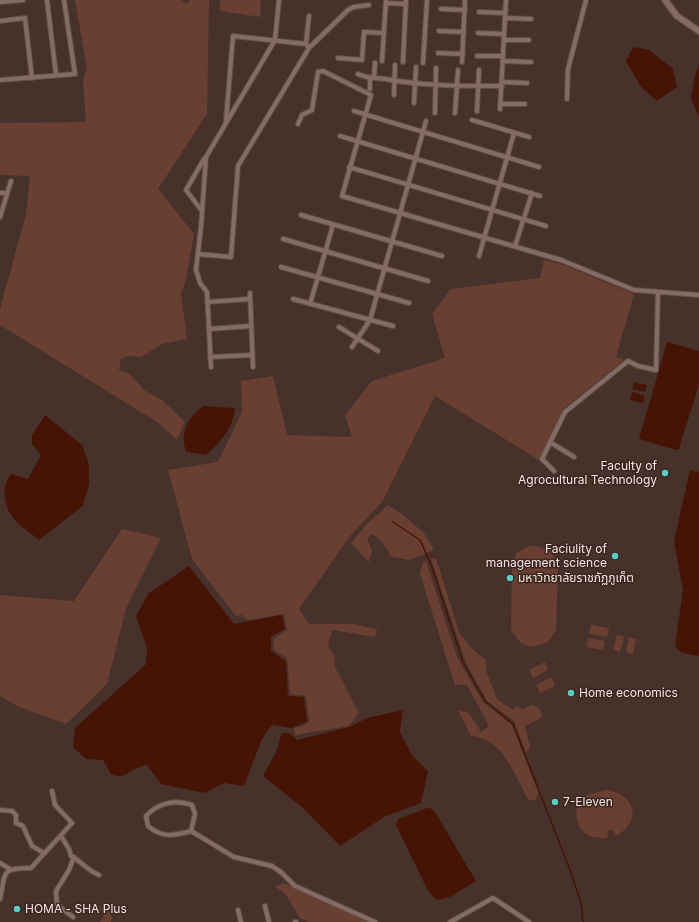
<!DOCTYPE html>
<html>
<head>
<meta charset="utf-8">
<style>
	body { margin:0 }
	canvas { display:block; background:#46312b }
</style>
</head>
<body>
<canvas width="699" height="922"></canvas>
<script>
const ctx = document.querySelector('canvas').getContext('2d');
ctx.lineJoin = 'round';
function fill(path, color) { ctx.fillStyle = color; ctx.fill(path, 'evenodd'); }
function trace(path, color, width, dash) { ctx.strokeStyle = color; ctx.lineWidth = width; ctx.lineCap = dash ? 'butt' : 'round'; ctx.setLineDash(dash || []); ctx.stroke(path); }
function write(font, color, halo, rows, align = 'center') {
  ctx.font = font + ' Inter,"Noto Sans Thai",sans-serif'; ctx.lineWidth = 3; ctx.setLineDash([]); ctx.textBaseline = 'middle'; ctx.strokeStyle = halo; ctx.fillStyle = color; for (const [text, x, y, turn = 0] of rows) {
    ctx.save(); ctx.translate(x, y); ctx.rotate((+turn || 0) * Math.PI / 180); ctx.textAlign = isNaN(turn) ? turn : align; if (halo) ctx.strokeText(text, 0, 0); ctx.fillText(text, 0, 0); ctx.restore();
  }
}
const green = new Path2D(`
	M75 0H181L187 4 190 0H209L207 114 158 189 194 234 186 279 181 294 187 339 162 344 141 357 129 356 121 359 119 370 130 374 145 391 162 400 185 422 177 440 157 422 0 325V309L26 214 30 176 0 175V123L86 122 83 82 87 68Z
	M220 0H261L260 17 220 11Z
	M544 260 561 264 634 294 616 357 624 360 563 409 539 460 435 396 382 502 350 536 299 609 309 624H353L377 629 375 637 332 630 328 646 334 655 335 667 359 713 349 726 295 735 294 728 303 726 309 721 306 696 290 694 287 658 274 650V639L287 630 284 614 247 620 242 615 236 616 192 559 168 470 218 462 242 412 241 381 273 376 287 435 352 437 345 415 372 381 445 358 432 314 451 289 540 278Z
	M388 505 402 514 424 533 434 550 409 560 392 557 382 542 373 534 367 538 372 550 369 562 351 543 367 524Z
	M122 529 161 538 126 608 107 684 66 724 17 706 0 696V595L74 601Z
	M529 546C545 546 553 550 558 565L556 630 548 642 533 647 525 645 520 642 511 630 512 563 517 553Z
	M436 558 459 632 473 650 486 660V671L497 699 513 710 516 706 523 709 532 705 539 708 543 717 525 726 530 747 526 753 514 721 487 701 466 663 431 559Z
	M426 561 457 657 483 702 512 725 538 792 536 799 529 801C515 777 504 738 471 736L458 710 469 713 481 732 489 726 467 685H455L420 574 423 563Z
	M591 625 609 628 607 637 589 634Z
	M617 635 624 636 620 652 613 650Z
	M629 637 636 639 633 654 626 653Z
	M588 638 605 641 603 650 586 647Z
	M545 662 548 670 533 678 529 670Z
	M551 677 555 686 540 693 536 685Z
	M605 790C634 792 644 821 616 836L612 830H609L607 838C601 838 593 838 588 835 575 828 572 807 584 798 590 793 598 792 605 790Z
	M285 883 368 922H309L300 918 286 895 275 886Z
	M106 901 112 918 111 922H100L104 916 101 909Z`);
const water = new Path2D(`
	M633 47 649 50 673 69 677 87 657 101 641 87 626 61Z
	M699 64V117L691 99 694 80Z
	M667 342 699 351V384L679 449 676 450 639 439Z
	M634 382 647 385 645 392 632 389Z
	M632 392 645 396 643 403 630 400Z
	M203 406 235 408C233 428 221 442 206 455L186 452C180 431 187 419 203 406Z
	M45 415 82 445 89 464V484L83 506 39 540C31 533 19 526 13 518 3 504 1 487 11 474L28 479 41 455 32 444V435Z
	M690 470 699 472V656L683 653 677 649 675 645 683 591 674 541Z
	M189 566 234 624 282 615 285 629 271 637V651L286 661 288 696 304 697 307 722 292 728 272 725 262 739 244 786 224 783 204 793 161 784 146 764 120 777 111 774 103 760 86 759 73 747 75 728 146 664 147 648 136 616 149 593Z
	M403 710 400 732 413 757 428 771 421 803 384 817 340 846 303 808 263 776 275 754 282 733H290L297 740 349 727 367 718Z
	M430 807 435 812 476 881 450 897 436 900 428 891 396 825 398 819Z`);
const stream = new Path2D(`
	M393 522 420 540 431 564 463 662 485 701 513 724 570 870 581 903 583 922`);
const street = new Path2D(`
	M47 0 56 75
	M0 2 23 0
	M386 3 406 4
	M441 9 465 10
	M479 12 505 13
	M505 18 531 19
	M0 21 25 18 32 78
	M439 31 464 32
	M478 33 504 34
	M504 40H529
	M306 44 309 16
	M438 53 463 54
	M477 56H503
	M338 58 362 60 364 32 384 33
	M382 61 386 0
	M503 61 531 62
	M403 62 406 0
	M462 62 465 0
	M423 63 427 0
	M358 74C368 79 375 77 385 79 423 86 463 86 502 86
	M374 78 375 63
	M0 80 75 74 64 0
	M502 82 527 83
	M370 89V78
	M394 95 395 65
	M567 99 568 69 586 0
	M414 103 416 67
	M501 104H525
	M500 109 506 0
	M354 111 539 167
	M477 111 479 70
	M435 113 436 68
	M455 113 458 70
	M472 120 529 137
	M226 121 233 36 306 44 309 48
	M298 124 302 115 312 110 318 72 323 71 371 95 342 196 561 260 634 290 699 295
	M340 136 540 196
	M349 167 546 226
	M0 193H7
	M202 211 186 190 204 159
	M301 215 442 256
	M0 217 11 181
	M283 239 428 281
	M515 246 532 193
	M198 254 231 257 238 166 309 48 348 10 354 7 369 5
	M479 256 514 133
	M281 267 409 303
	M250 293 253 367
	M293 299 393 326
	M207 302 250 299
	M310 304 333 225
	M339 327 378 351
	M209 329 251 326
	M352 347 370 320 426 121
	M210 357 252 355
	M211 367 207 292 200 283 196 270 201 227 206 157 275 40 279 0
	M550 442 574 457
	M554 471 542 459 565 412 628 361 638 366 656 370 658 292
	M0 810 12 811 16 815V823L23 826 32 846 44 853
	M191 831 195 814 192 805C175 799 158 803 146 816L148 826C162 838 174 836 191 831L234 857 272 866 282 873 295 886 375 922
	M61 836 69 849 71 856C82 862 87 870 99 875
	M0 863 10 869
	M0 899C6 872 0 868 31 868L72 823 55 805 52 791
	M265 906 269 922
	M238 910 241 922
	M73 917 57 905 56 891 69 870 74 857
	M295 922H296
	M450 922 493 898 529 922`);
const secondary = new Path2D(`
	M665 0 677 16 699 31`);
const markers = [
	[665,473,4,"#55cec5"],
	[615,556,4,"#55cec5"],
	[510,578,4,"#55cec5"],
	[571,693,4,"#55cec5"],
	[555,802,4,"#55cec5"],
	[17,909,4,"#55cec5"]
];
const poiNames = [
	["Faculty of",657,466,"right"],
	["Agrocultural Technology",657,480,"right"],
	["Faciulity of",607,549,"right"],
	["management science",607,563,"right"],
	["มหาวิทยาลัยราชภัฏภูเก็ต",518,578],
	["Home economics",579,693],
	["7-Eleven",563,802],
	["HOMA - SHA Plus",25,909]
];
fill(green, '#683f31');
fill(water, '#461404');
trace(stream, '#461404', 1.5);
trace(street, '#604e49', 6);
trace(secondary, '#604e49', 8);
trace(street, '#846c64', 4);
trace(secondary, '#846c64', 5.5);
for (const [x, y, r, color] of markers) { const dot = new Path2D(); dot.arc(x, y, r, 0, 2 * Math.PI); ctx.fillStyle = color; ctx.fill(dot); trace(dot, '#3c2721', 1.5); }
write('12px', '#f3e5e1', '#3c2721', poiNames, 'left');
</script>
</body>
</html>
